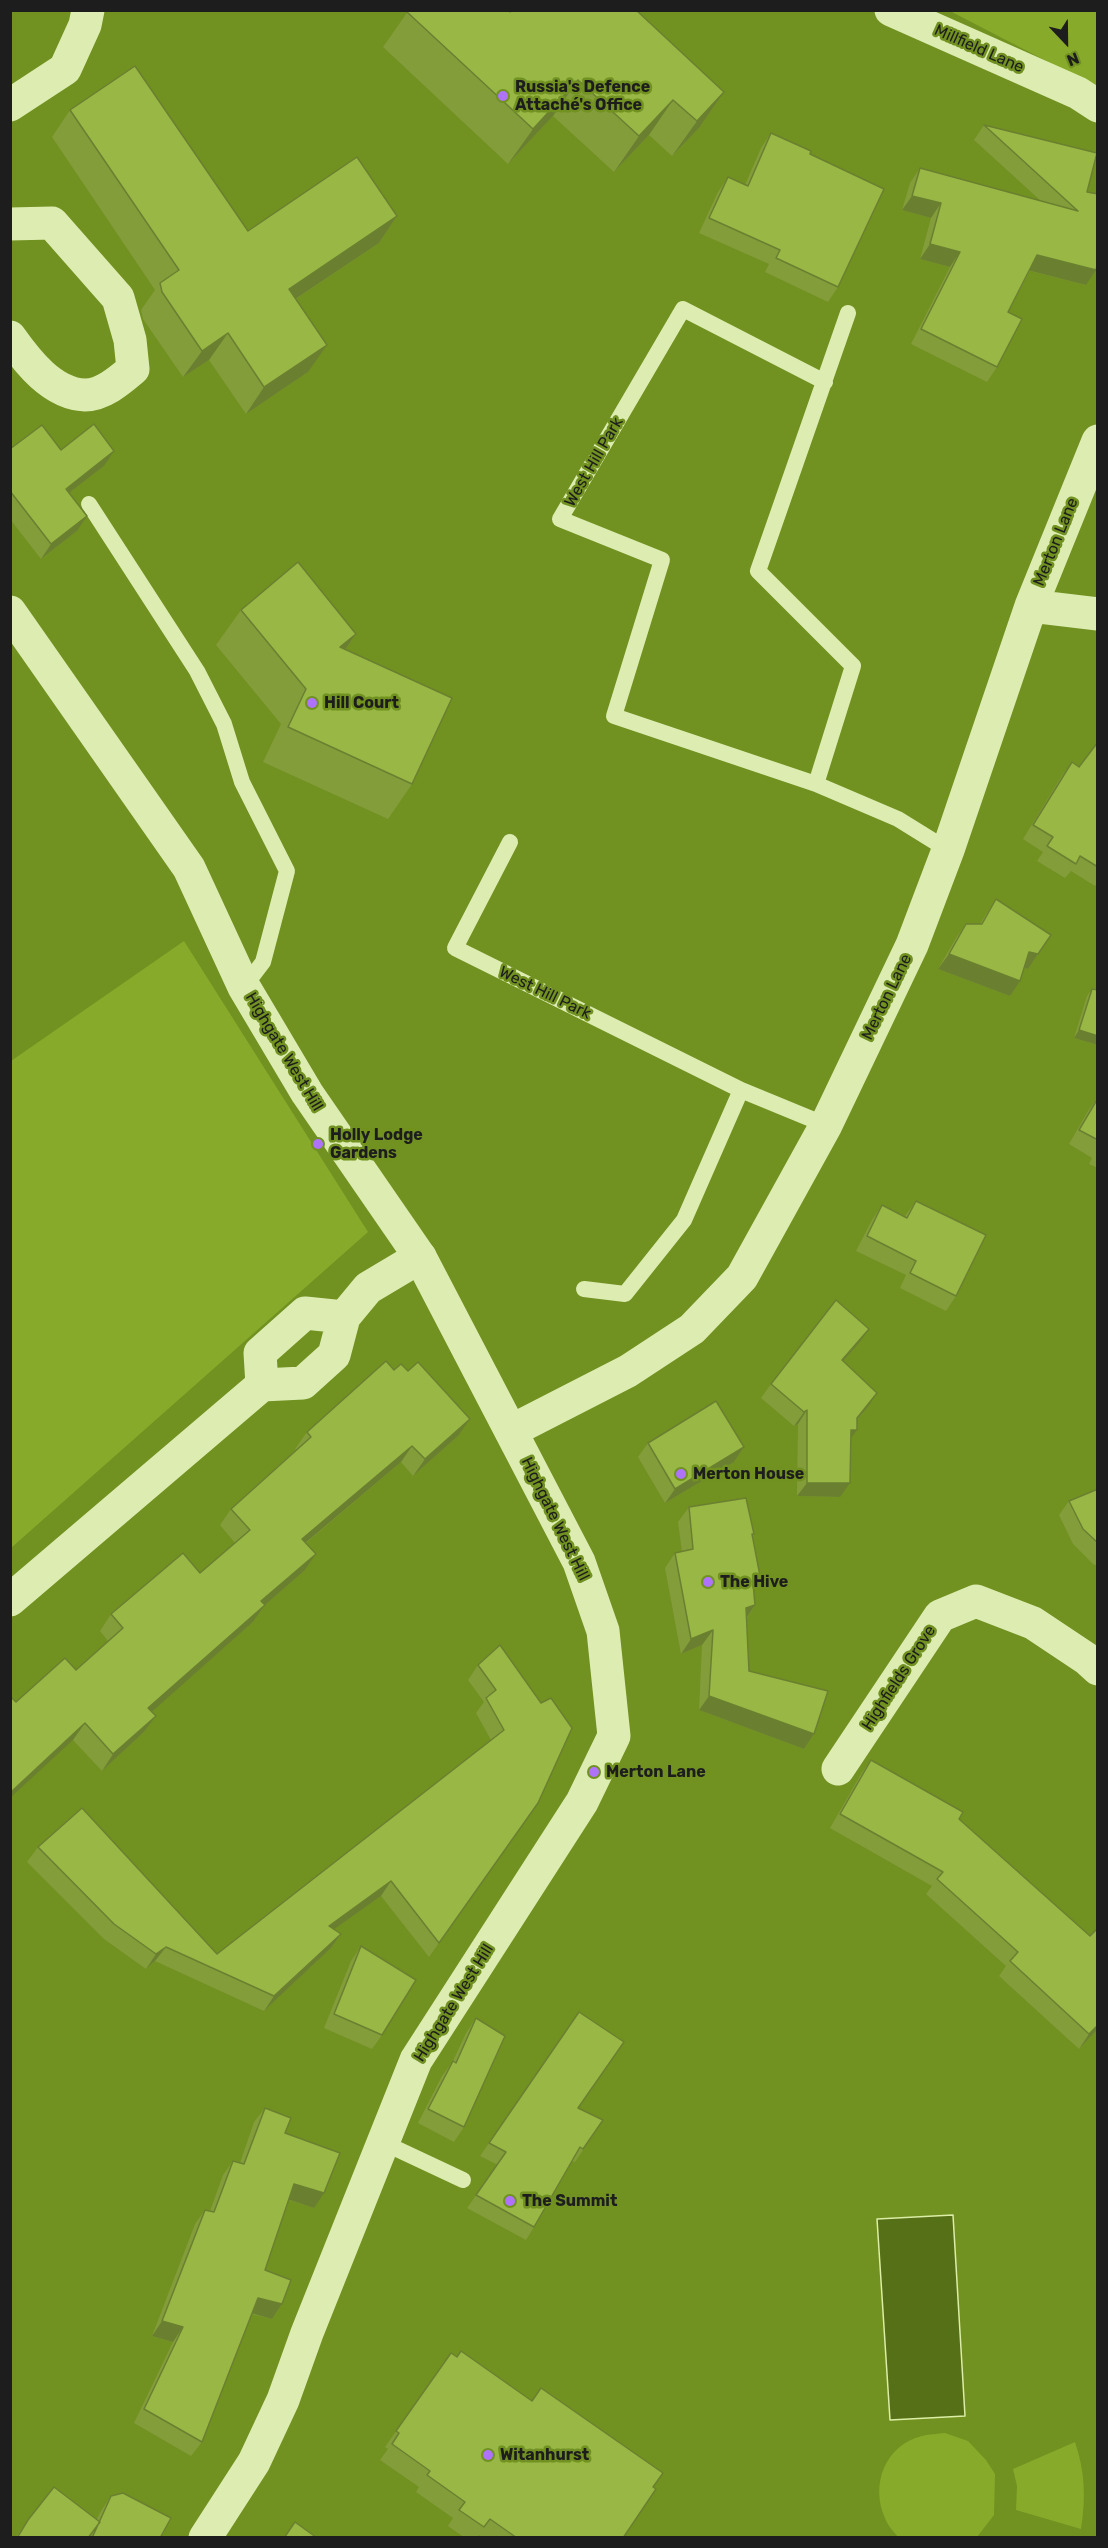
<!DOCTYPE html>
<html>
<head>
<meta charset="utf-8">
<style>
	body { margin:0 }
	#map { position:relative; width:1108px; height:2548px; overflow:hidden; background:#719121; font-family:Rubik,sans-serif }
	canvas { display:block }
	.frame { position:absolute; inset:0; border:12px solid #1d1d1d; pointer-events:none }
	.north { position:absolute; left:1036px; top:12px; width:60px; height:60px; -webkit-text-stroke:4px #719121; paint-order:stroke; rotate:158deg; font-size:16px; font-weight:700; line-height:24px; text-align:center; color:#1d1d1d }
	.north::after { content:''; display:block; margin:auto; width:21px; height:27px; background:#1d1d1d; clip-path:polygon(50% 0,100% 100%,50% 72%,0 100%) }
</style>
</head>
<body>
<div id="map">
<canvas width="1108" height="2548"></canvas>
<div class="frame"></div>
<div class="north">N</div>
</div>
<script>
const ctx = document.querySelector('canvas').getContext('2d');
ctx.lineJoin = 'round';
function fill(path, color) { ctx.fillStyle = color; ctx.fill(path, 'evenodd'); }
function trace(path, color, width, dash) { ctx.strokeStyle = color; ctx.lineWidth = width; ctx.lineCap = dash ? 'butt' : 'round'; ctx.setLineDash(dash || []); ctx.stroke(path); }
function write(font, color, halo, rows, align = 'center') {
  ctx.font = font + ' Rubik,sans-serif'; ctx.lineWidth = 5; ctx.setLineDash([]); ctx.textBaseline = 'middle'; ctx.strokeStyle = halo; ctx.fillStyle = color; for (const [text, x, y, turn = 0] of rows) {
    ctx.save(); ctx.translate(x, y); ctx.rotate((+turn || 0) * Math.PI / 180); ctx.textAlign = isNaN(turn) ? turn : align; if (halo) ctx.strokeText(text, 0, 0); ctx.fillText(text, 0, 0); ctx.restore();
  }
}
const green = new Path2D(`
	M950 11H1097V90L1085 81Z
	M184 941 368 1232 11 1548V1061Z
	M945 2433 968 2441 986 2460 995 2474 994 2515 977 2537H898C894 2532 887 2525 885 2518 870 2485 885 2445 922 2436 929 2434 938 2434 945 2433Z
	M1075 2442C1085 2472 1086 2497 1081 2529L1016 2510 1017 2486 1013 2469Z`);
const water = new Path2D(`
	M953 2215 965 2416 890 2420 877 2219Z`);
const service = new Path2D(`
	M848 313 758 571 853 666 816 784 898 819 948 850
	M89 504 197 671 224 724 242 782 287 871 263 962 244 987
	M816 784 614 716 662 560 560 519 683 309 825 382
	M510 842 455 948 741 1090 826 1125
	M584 1289 625 1294 684 1220 741 1090
	M382 2142 463 2180`);
const minor = new Path2D(`
	M891 10 1078 93 1098 106
	M10 105 65 69 85 25 88 10
	M10 224 52 223 118 298 130 340 133 369C120 380 103 395 85 395 52 394 27 361 10 337
	M1031 606 1098 614
	M262 1385 260 1353 305 1313 344 1317
	M511 1431 628 1371 692 1329 742 1277 826 1125 912 945 948 850 1031 606 1098 441
	M10 1600 262 1385 303 1383 334 1355 344 1317 368 1288 420 1257
	M838 1769 940 1616 976 1601 1033 1623 1087 1659 1098 1669`);
const tertiary = new Path2D(`
	M10 612 189 868 244 987 307 1093 420 1257 579 1562 603 1631 614 1736 582 1802 416 2060 307 2333 283 2400 254 2462 205 2538`);
const wall = new Path2D(`
	M409 10 510 12 724 92 699 128 672 156 649 135 614 172 553 116 508 164 383 47Z
	M70 110 248 231 397 216 379 243 296 299 308 372 246 414 209 360 183 377 143 319 141 310 155 290 52 137Z
	M984 125 1087 192 1086 285 1030 271 1008 312 997 367 987 382 911 344 950 267 920 259 931 218 902 210 910 183 920 168 1041 201 974 140Z
	M771 133 810 154 838 287 828 302 765 272 769 264 699 233 718 192 728 177 745 185 761 148Z
	M10 449 61 450 104 466 69 493 77 531 41 559 10 519Z
	M241 610 356 634 346 649 412 784 388 819 263 762 281 724 216 645Z
	M1098 742V882L1095 886 1071 871 1065 878 1037 861 1043 852 1023 839 1061 777 1072 762 1079 767Z
	M996 899 1038 954 1028 969 1024 968 1010 996 938 969 956 938 966 924H980Z
	M1092 989 1098 1045 1074 1038 1087 996Z
	M1098 1097V1168L1089 1164 1092 1158 1069 1144 1088 1111Z
	M916 1201 956 1296 946 1311 900 1288 906 1275 856 1251 872 1220 882 1205 905 1216Z
	M859 1343 843 1361 868 1407 857 1420 851 1439 840 1497 797 1496 798 1424 794 1426 761 1398 771 1384Z
	M307 1432 458 1436 413 1476 401 1462 306 1543 304 1571 265 1605 253 1622 152 1711 156 1716 144 1732 102 1771 73 1740 16 1702 76 1670 108 1641 100 1631 111 1614 200 1573 235 1543 220 1525 231 1509 296 1450 295 1449Z
	M648 1443 744 1447 734 1462 665 1503 638 1457Z
	M1098 1489V1566L1093 1564 1073 1544 1059 1515 1069 1501Z
	M689 1507 754 1534 753 1536 761 1581 754 1592 755 1605 747 1618 749 1671 814 1734 804 1749 699 1710 702 1645 681 1654 665 1568 675 1553 682 1552 678 1522Z
	M500 1645 538 1803 429 1957 381 1896 334 1929 341 1934 331 1948 264 2011 155 1961 146 1969 104 1939 27 1862 38 1847 217 1954 491 1740 476 1713 484 1702 468 1680 478 1665Z
	M871 1760 959 1819 1090 1936 1098 1928V2029L1079 2049 999 1976 1006 1966 926 1894 932 1886 830 1828 861 1774Z
	M361 1946 382 2035 372 2049 324 2028 351 1961Z
	M579 2012 578 2108 603 2120 575 2162 572 2161 534 2227 526 2240 467 2208 498 2165 480 2156Z
	M476 2018 464 2127 454 2142 418 2123 442 2076 453 2061 466 2033Z
	M265 2108 285 2133 314 2208 289 2200 265 2270 282 2304 272 2319 251 2314 202 2442 191 2456 134 2423 173 2342 152 2336 195 2224 205 2210 210 2211 223 2175 233 2161 240 2163 254 2122Z
	M451 2353 653 2487 623 2538H483L479 2535 477 2538H465L448 2526 453 2518 416 2492 419 2487 380 2460 388 2449 385 2447Z
	M111 2496 160 2538H15L28 2520 97 2519 101 2511Z`);
const shadedWall = new Path2D(`
	M578 80 553 116 508 164 533 129Z
	M724 92 699 128 672 156 697 121Z
	M673 100 649 135 614 172 639 136Z
	M912 196 941 203 931 218 902 210Z
	M397 216 379 243 270 316 289 289Z
	M930 244 960 252 950 267 920 259Z
	M1037 255 1096 270 1086 285 1027 270Z
	M228 333 209 360 183 377 202 351Z
	M327 345 308 372 246 414 264 387Z
	M114 451 104 466 56 503 66 489Z
	M87 516 77 531 41 559 51 544Z
	M356 634 332 669 340 647Z
	M1029 952 1038 954 1028 969 1018 966Z
	M949 954 1020 981 1010 996 938 969Z
	M1079 1030 1098 1036V1045L1074 1038Z
	M869 1329 859 1343 832 1374 842 1360Z
	M877 1393 868 1407 847 1431 857 1418Z
	M807 1410 798 1424 794 1426 804 1412Z
	M470 1419 458 1436 413 1476 425 1459Z
	M851 1430H857L848 1443Z
	M412 1446 401 1462 291 1555 302 1539Z
	M744 1447 734 1462 665 1503 675 1489Z
	M807 1483H850L840 1497 797 1496Z
	M316 1554 304 1571 265 1605 253 1622 137 1725 148 1708 261 1601Z
	M761 1581 751 1596 753 1583Z
	M755 1605 745 1620 746 1608Z
	M713 1630 702 1645 681 1654 691 1639Z
	M709 1696 814 1734 804 1749 699 1710Z
	M156 1716 144 1732 102 1771 113 1754Z
	M85 1723 73 1740 10 1798V1793Z
	M391 1881 381 1896 319 1940 329 1926Z
	M341 1934 331 1948 264 2011 274 1996Z
	M166 1947 155 1961 146 1969 156 1954Z
	M1098 2025V2029L1079 2049 1089 2034Z
	M294 2184 324 2193 314 2208 284 2198Z
	M258 2298 282 2304 272 2319 247 2312Z
	M162 2321 183 2327 173 2342 152 2336Z`);
const building = new Path2D(`
	M409 10H509L510 12 511 10H636L724 92 697 121 673 100 639 136 578 80 533 129 407 12Z
	M135 66 248 231 357 157 397 216 289 289 327 345 264 387 228 333 202 351 162 292 160 283 179 270 70 110Z
	M984 125 1097 153 1087 192 1098 194V263L1096 270 1037 255 1008 312 1022 319 997 367 921 329 960 252 930 244 941 203 912 196 920 168 1078 211Z
	M771 133 811 151 810 154 884 189 838 287 776 258 780 250 709 218 728 177 748 186Z
	M94 424 114 451 66 489 87 516 51 544 10 491V449L42 425 61 450Z
	M298 562 356 634 340 647 452 698 412 784 288 727 306 689 241 610Z
	M1098 742V867L1080 856 1076 864 1047 846 1053 837 1033 825 1072 762 1079 767Z
	M996 899 1051 935 1038 954 1029 952 1020 981 949 954 966 924H982Z
	M1092 989 1098 990V1036L1079 1030Z
	M1098 1098V1140L1079 1130Z
	M916 1201 986 1235 956 1296 910 1273 916 1261 867 1236 882 1205 907 1218Z
	M836 1300 869 1329 842 1360 877 1393 857 1418V1430H851L850 1483H807V1410L804 1412 771 1384Z
	M386 1361 394 1370 401 1364 408 1371 418 1362 470 1419 425 1459 412 1446 302 1539 316 1554 261 1601 265 1605 148 1708 156 1716 113 1754 85 1723 10 1793V1700L12 1698 16 1702 65 1658 76 1670 123 1628 111 1614 183 1553 200 1573 250 1530 231 1509 311 1437 307 1432Z
	M716 1401 744 1447 675 1489 648 1443Z
	M1098 1489V1543L1083 1529 1069 1501Z
	M746 1498 754 1534H752L761 1581 753 1583 755 1605 746 1608 749 1671 828 1691 814 1734 709 1696 713 1630 691 1639 675 1553 693 1549 689 1507Z
	M500 1645 541 1703 551 1698 572 1728 538 1803 439 1943 391 1881 329 1926 341 1934 274 1996 166 1947 156 1954 114 1924 38 1847 82 1808 217 1954 504 1730 486 1698 496 1690 478 1665Z
	M871 1760 963 1812 959 1819 1090 1936 1098 1928V2025L1089 2034 1010 1961 1018 1952 937 1879 943 1872 840 1814Z
	M361 1946 416 1980 382 2035 334 2014Z
	M579 2012 624 2042 578 2108 603 2120 583 2149 580 2147 534 2227 476 2195 506 2152 489 2143Z
	M476 2018 505 2036 464 2127 428 2109 453 2061 456 2063Z
	M265 2108 291 2118 285 2133 340 2153 324 2193 294 2184 265 2270 291 2280 282 2304 258 2298 202 2442 144 2409 183 2327 162 2321 205 2210 214 2212 233 2161 244 2164Z
	M461 2351 532 2401 541 2388 663 2473 653 2487 656 2489 623 2538H517L490 2519 484 2527 459 2510 465 2502 427 2475 430 2471 392 2444 399 2433 396 2431 451 2353 457 2357Z
	M54 2487 100 2522 88 2538H17L28 2520Z
	M123 2493 171 2518 160 2538H92L111 2496Z
	M295 2522 317 2538H284Z`);
const markers = [
	[503,96,6,"#ae73fa"],
	[312,703,6,"#ae73fa"],
	[318,1144,6,"#ae73fa"],
	[681,1474,6,"#ae73fa"],
	[708,1582,6,"#ae73fa"],
	[594,1772,6,"#ae73fa"],
	[510,2201,6,"#ae73fa"],
	[488,2455,6,"#ae73fa"]
];
const streetNames = [
	["Millfield Lane",979,49,24],
	["West Hill Park",594,462,-60],
	["Merton Lane",1056,542,-68],
	["West Hill Park",545,993,26],
	["Merton Lane",887,997,-64],
	["Highgate West Hill",284,1052,59],
	["Highgate West Hill",555,1519,64],
	["Highfields Grove",899,1678,-57],
	["Highgate West Hill",454,2003,-58]
];
const poiNames = [
	["Russia's Defence",515,87],
	["Attaché's Office",515,105],
	["Hill Court",324,703],
	["Holly Lodge",330,1135],
	["Gardens",330,1153],
	["Merton House",693,1474],
	["The Hive",720,1582],
	["Merton Lane",606,1772],
	["The Summit",522,2201],
	["Witanhurst",500,2455]
];
fill(green, '#87aa2a');
fill(water, '#567017');
trace(water, '#dceea6', 1.5);
trace(service, '#ddedb2', 16);
trace(minor, '#ddedb2', 33);
trace(tertiary, '#ddedb2', 33);
fill(wall, '#839d3b');
fill(shadedWall, '#6a8030');
fill(building, '#98b745');
trace(building, '#6a8030', 1.5);
for (const [x, y, r, color] of markers) { const dot = new Path2D(); dot.arc(x, y, r, 0, 2 * Math.PI); ctx.fillStyle = color; ctx.fill(dot); trace(dot, '#719121', 2); }
write('16px', '#1d1d1d', '#719121', streetNames);
write('bold 16px', '#1d1d1d', '#719121', poiNames, 'left');
</script>
</body>
</html>
